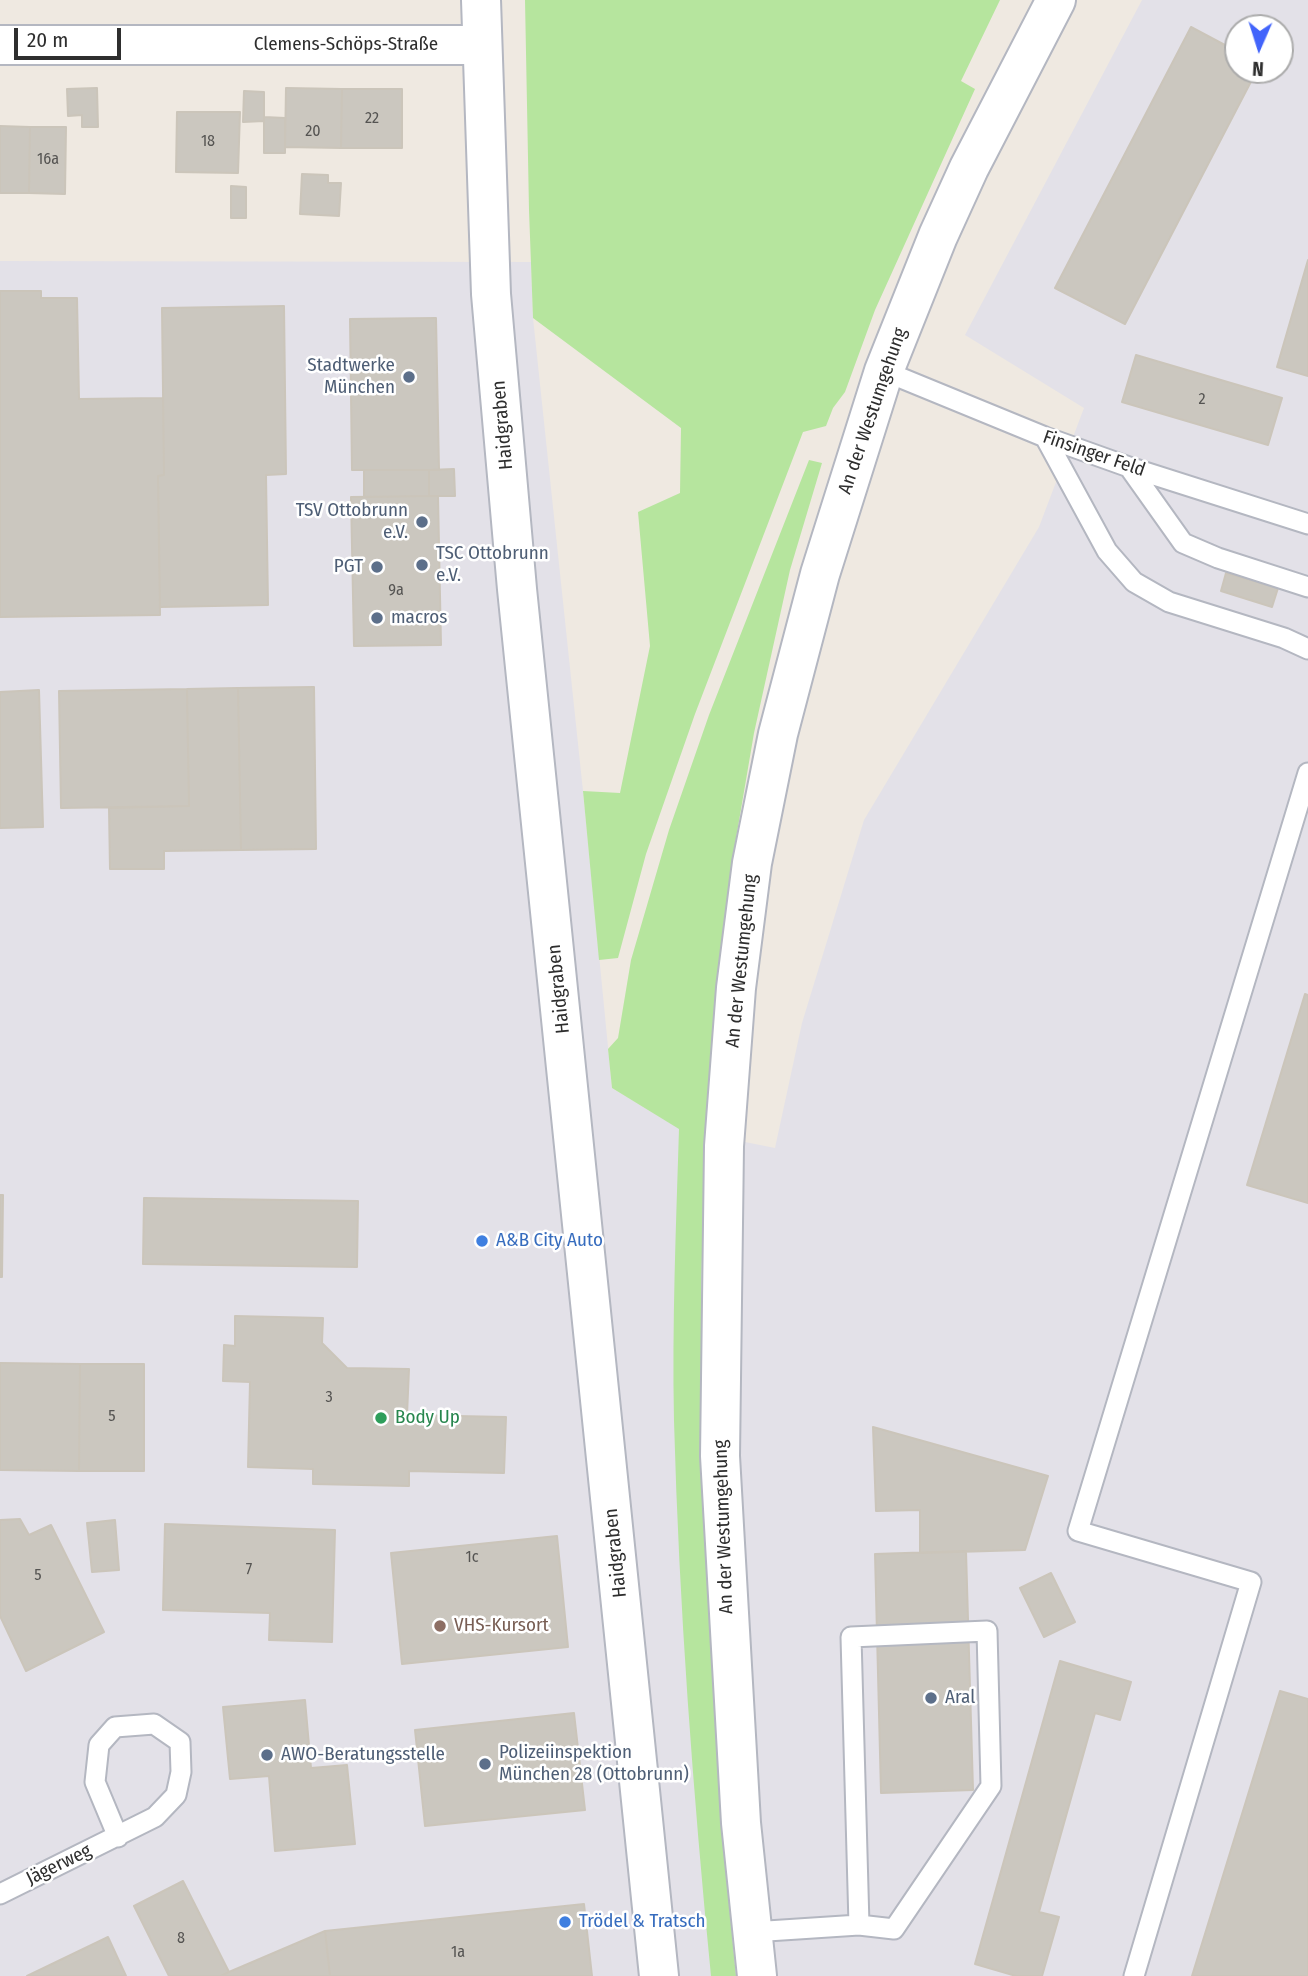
<!DOCTYPE html>
<html>
<head>
<meta charset="utf-8">
<style>
	body { margin:0 }
	#map { position:relative; width:1308px; height:1976px; overflow:hidden; background:#efe9e1; font-family:"Fira Sans Condensed",sans-serif }
	canvas { display:block }
	.north { position:absolute; left:1224px; top:14px; width:70px; height:70px; box-sizing:border-box; background:#fff; border:2px solid #ababab; border-radius:50%; rotate:183deg; font-size:19px; font-weight:700; line-height:28px; text-align:center; color:#2e2e2e }
	.north::after { content:''; display:block; margin:auto; width:24px; height:32px; background:#4264fb; clip-path:polygon(50% 0,100% 100%,50% 72%,0 100%) }
	.scale { position:absolute; left:14px; top:28px; width:107px; height:32px; box-sizing:border-box; border:4px solid #2e2e2e; border-top:0; padding-left:9px; font-size:21px; line-height:24px; white-space:nowrap; color:#2e2e2e; -webkit-text-stroke:5px #fff; paint-order:stroke }
</style>
</head>
<body>
<div id="map">
<canvas width="1308" height="1976"></canvas>
<div class="north">N</div>
<div class="scale">20 m</div>
</div>
<script>
const ctx = document.querySelector('canvas').getContext('2d');
ctx.lineJoin = 'round';
function fill(path, color) { ctx.fillStyle = color; ctx.fill(path, 'evenodd'); }
function trace(path, color, width, dash) { ctx.strokeStyle = color; ctx.lineWidth = width; ctx.lineCap = dash ? 'butt' : 'round'; ctx.setLineDash(dash || []); ctx.stroke(path); }
function write(font, color, halo, rows, align = 'center') {
  ctx.font = font + ' "Fira Sans Condensed",sans-serif'; ctx.lineWidth = 5; ctx.setLineDash([]); ctx.textBaseline = 'middle'; ctx.strokeStyle = halo; ctx.fillStyle = color; for (const [text, x, y, turn = 0] of rows) {
    ctx.save(); ctx.translate(x, y); ctx.rotate((+turn || 0) * Math.PI / 180); ctx.textAlign = isNaN(turn) ? turn : align; if (halo) ctx.strokeText(text, 0, 0); ctx.fillText(text, 0, 0); ctx.restore();
  }
}
const industrial = new Path2D(`
	M1142 0H1308V1976H0V261L531 262 533 318 583 791 612 1088 680 1129 775 1148 802 1023 864 820 1039 527 1084 408 965 335ZM1238 28H1280V70H1238Z`);
const green = new Path2D(`
	M525 0H1000L961 81 975 89 875 310 845 392 833 408 826 426 803 432 695 714 646 854 618 958 599 960 583 791 620 793 650 646 638 512 680 493 681 428 533 318 529 210Z
	M809 460 822 463 790 570 754 733 732 862 717 987 705 1146 701 1289 703 1459 725 1861 736 1976H711C693 1792 679 1606 674 1421 672 1323 676 1226 679 1129L612 1088 608 1049 618 1038 631 960 669 830 709 715Z`);
const building = new Path2D(`
	M1191 27 1238 52V70H1257L1125 324 1055 288Z
	M97 88 98 127H82V115L68 116 67 89Z
	M286 88 342 89 341 148 285 147Z
	M342 89H402V148H341Z
	M244 91 264 92V121L243 122Z
	M177 112H240L238 173 176 172Z
	M264 117 285 118V153H264Z
	M0 126 30 127 29 193H0Z
	M30 127H66L65 194 29 193Z
	M302 174 328 175V183H341L339 216 300 214Z
	M231 186 246 187V218H231Z
	M1308 260V376L1277 367Z
	M0 291H41V298H77L79 399 163 398 164 475 158 476 160 615 0 617Z
	M284 306 286 474 266 475 268 605 160 607 158 476 164 475 162 308Z
	M436 318 439 470H352L350 319Z
	M1136 355 1282 398 1268 445 1122 402Z
	M454 469 455 496H429V470Z
	M364 470H429V496L364 497Z
	M438 496 441 645 354 646 351 497Z
	M1226 573 1278 588 1272 607 1221 591Z
	M314 687 316 849 241 850 238 688Z
	M238 688 241 850 164 851V869H110L109 808 189 806 187 689Z
	M187 689 189 806 61 808 59 691Z
	M39 690 43 827 0 828V692Z
	M1305 994 1308 995V1203L1247 1185Z
	M0 1195H3L2 1277H0Z
	M144 1198 358 1201 357 1267 143 1264Z
	M235 1316 323 1318 322 1343 347 1368 409 1369 407 1415 506 1417 504 1473 409 1471V1486L313 1484V1469L248 1467 250 1382 223 1381 224 1345 235 1346Z
	M0 1363 80 1364 79 1471 0 1470Z
	M80 1364H144V1471H79Z
	M873 1427 1048 1476 1025 1550 920 1553V1510L876 1511Z
	M20 1519 29 1535 51 1525 104 1632 26 1671 0 1616V1520Z
	M115 1520 119 1570 92 1572 87 1523Z
	M165 1524 335 1530 332 1642 269 1640 270 1613 163 1610Z
	M557 1536 568 1647 402 1664 391 1553Z
	M966 1551 973 1790 881 1793 875 1554Z
	M1051 1573 1075 1622 1044 1637 1020 1588Z
	M1060 1661 1131 1682 1120 1720 1095 1713 1039 1912 1059 1917 1042 1976H1016L975 1964Z
	M1280 1691 1308 1699V1976H1192Z
	M305 1700 311 1768 347 1765 355 1844 275 1851 269 1776 230 1779 223 1707Z
	M574 1713 585 1810 425 1826 415 1730Z
	M183 1881 229 1972 221 1976H169L134 1906Z
	M584 1904 592 1976H330L325 1931Z
	M325 1931 330 1976H221L229 1972Z
	M108 1937 126 1976H27Z`);
const lane = new Path2D(`
	M884 371 1045 437 1129 467 1308 524
	M1045 437 1107 551 1134 582 1169 602 1284 638 1308 649
	M1129 467 1183 543 1218 558 1308 587
	M0 1894 155 1817 176 1795 181 1772 180 1742 154 1724 115 1727 99 1745 95 1782 118 1837
	M752 1932 859 1925 894 1929 991 1786 987 1631 851 1637 859 1925
	M1134 1976 1251 1582 1078 1531 1308 773`);
const street = new Path2D(`
	M481 0 491 294 517 589 659 1976
	M0 45H481`);
const secondary = new Path2D(`
	M757 1976 741 1823 720 1456 724 1146 736 988 752 863 778 734 820 574 884 371 938 236 969 168 1056 0`);
const markers = [
	[409,377,7,"#5c6f8a"],
	[422,522,7,"#5c6f8a"],
	[422,565,7,"#5c6f8a"],
	[377,567,7,"#5c6f8a"],
	[377,618,7,"#5c6f8a"],
	[482,1241,7,"#3f7fe0"],
	[381,1418,7,"#2e9e5b"],
	[440,1626,7,"#8d6e63"],
	[931,1698,7,"#5c6f8a"],
	[267,1755,7,"#5c6f8a"],
	[485,1764,7,"#5c6f8a"],
	[565,1922,7,"#3f7fe0"]
];
const numberNames = [
	["22",372,119],
	["20",313,132],
	["18",208,142],
	["16a",48,160],
	["2",1202,400],
	["9a",396,591],
	["3",329,1398],
	["5",112,1417],
	["1c",472,1558],
	["7",249,1570],
	["5",38,1576],
	["8",181,1939],
	["1a",458,1953]
];
const streetNames = [
	["Clemens-Schöps-Straße",346,45],
	["An der Westumgehung",873,411,-71],
	["Haidgraben",503,425,-95],
	["Finsinger Feld",1094,454,19],
	["An der Westumgehung",742,961,-84],
	["Haidgraben",559,989,-96],
	["An der Westumgehung",724,1527,-92],
	["Haidgraben",616,1553,-96],
	["Jägerweg",59,1865,-26]
];
const serviceNames = [
	["Stadtwerke",395,366,"right"],
	["München",395,388,"right"],
	["TSV Ottobrunn",408,511,"right"],
	["e.V.",408,533,"right"],
	["TSC Ottobrunn",436,554],
	["e.V.",436,576],
	["PGT",363,567,"right"],
	["macros",391,618],
	["Aral",945,1698],
	["Polizeiinspektion",499,1753],
	["München 28 (Ottobrunn)",499,1775],
	["AWO-Beratungsstelle",281,1755]
];
const shopNames = [
	["A&B City Auto",496,1241],
	["Trödel & Tratsch",579,1922]
];
const leisureNames = [
	["Body Up",395,1418]
];
const educationNames = [
	["VHS-Kursort",454,1626]
];
fill(industrial, '#e3e1e8');
fill(green, '#b6e59e');
fill(building, '#cbc7bf');
trace(building, '#cbc5ba', 2);
trace(lane, '#b4b7c1', 23);
trace(street, '#b4b7c1', 42);
trace(secondary, '#b4b7c1', 42);
trace(lane, '#fff', 19);
trace(street, '#fff', 38);
trace(secondary, '#fff', 38);
for (const [x, y, r, color] of markers) { const dot = new Path2D(); dot.arc(x, y, r, 0, 2 * Math.PI); ctx.fillStyle = color; ctx.fill(dot); trace(dot, '#fff', 2.5); }
write('16px', '#555452', null, numberNames);
write('19px', '#2e2e2e', '#fff', streetNames);
write('19px', '#4e5e75', '#fff', serviceNames, 'left');
write('19px', '#366cbe', '#fff', shopNames, 'left');
write('19px', '#27864d', '#fff', leisureNames, 'left');
write('19px', '#785e54', '#fff', educationNames, 'left');
</script>
</body>
</html>
